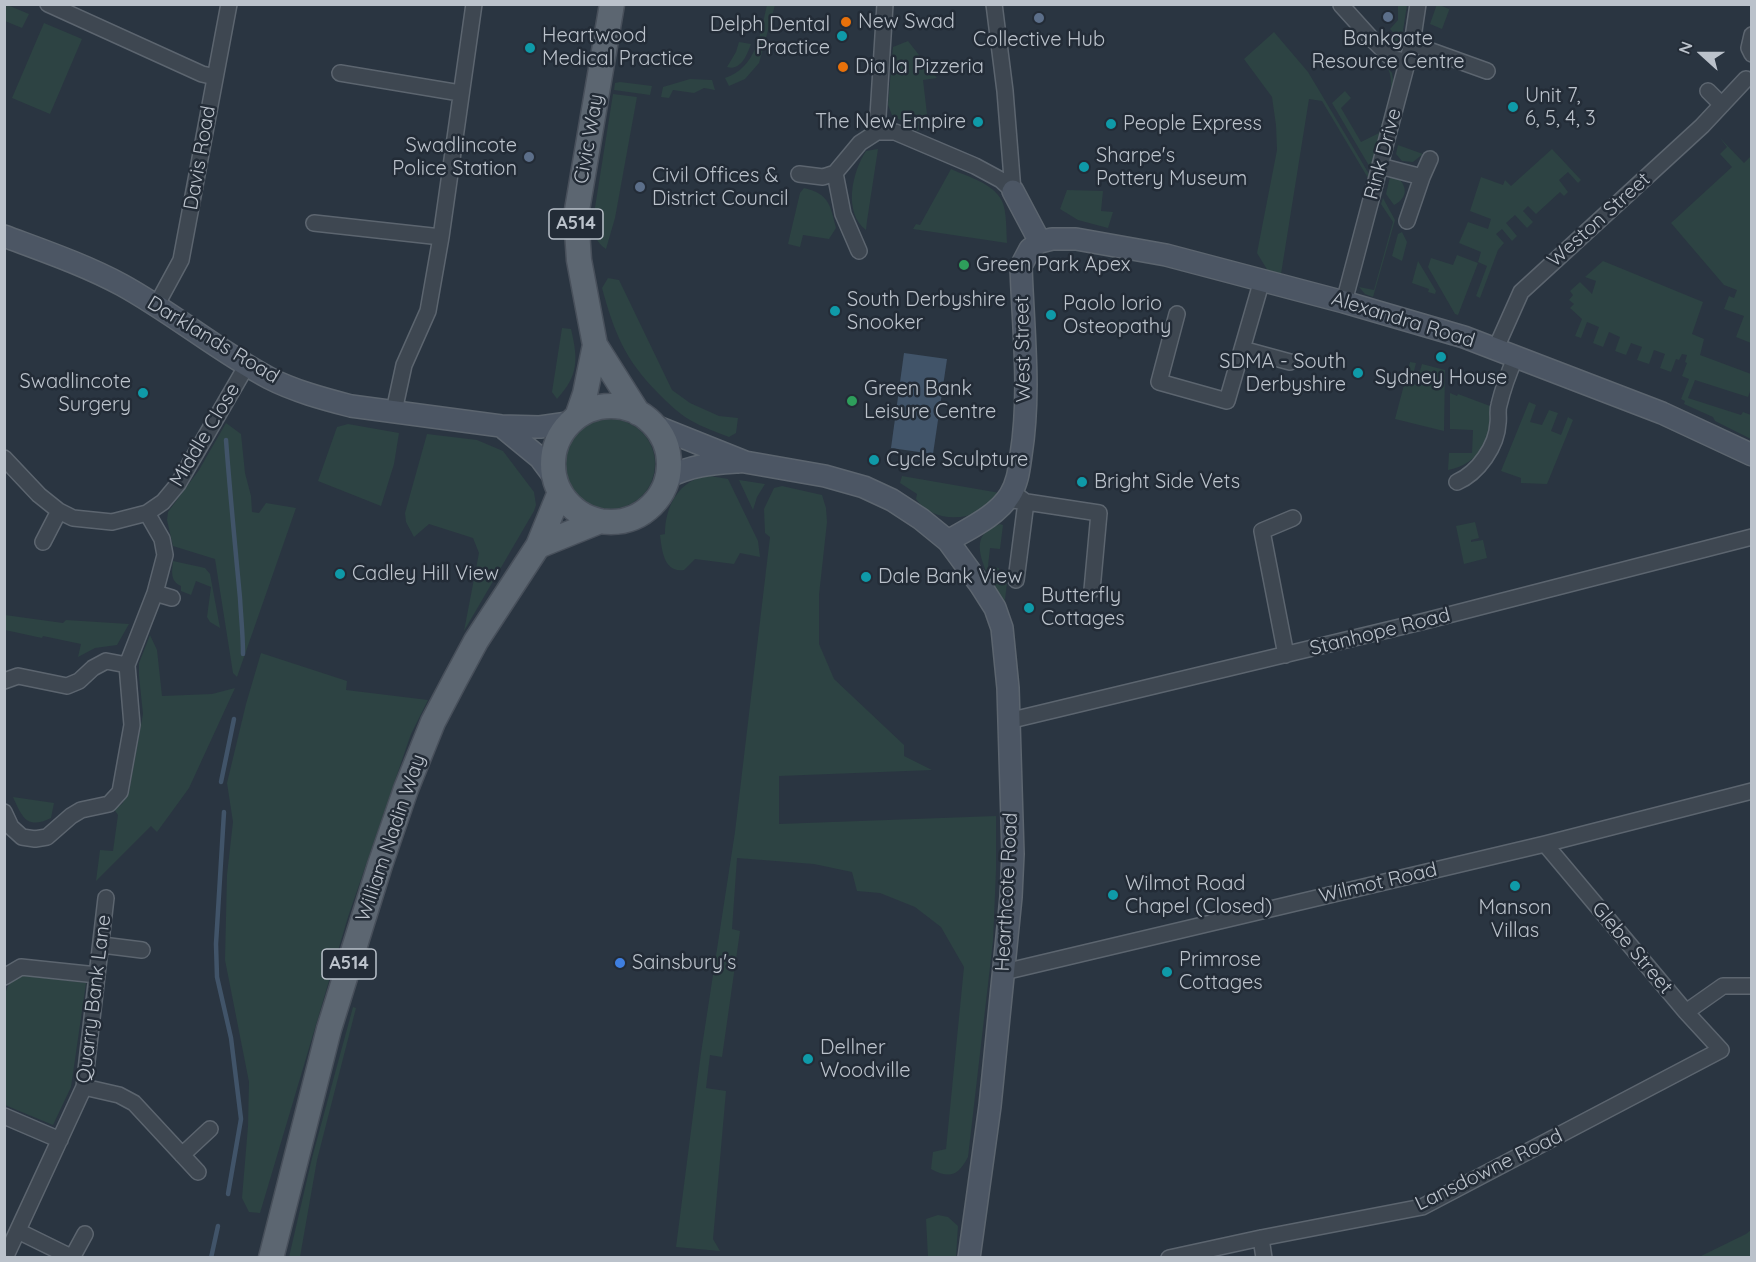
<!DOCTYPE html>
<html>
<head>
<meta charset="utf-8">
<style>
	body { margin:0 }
	#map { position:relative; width:1756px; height:1262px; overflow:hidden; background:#2a3541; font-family:Quicksand,sans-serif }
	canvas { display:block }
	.frame { position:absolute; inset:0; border:6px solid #bbc2cb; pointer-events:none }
	.north { position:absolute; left:1672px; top:24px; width:60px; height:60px; -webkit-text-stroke:4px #232c37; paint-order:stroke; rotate:291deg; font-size:16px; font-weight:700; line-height:24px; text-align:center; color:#bbc2cb }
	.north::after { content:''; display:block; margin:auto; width:21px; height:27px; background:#bbc2cb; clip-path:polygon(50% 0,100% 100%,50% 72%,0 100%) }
</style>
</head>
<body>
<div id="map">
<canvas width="1756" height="1262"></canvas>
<div class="frame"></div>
<div class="north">N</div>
</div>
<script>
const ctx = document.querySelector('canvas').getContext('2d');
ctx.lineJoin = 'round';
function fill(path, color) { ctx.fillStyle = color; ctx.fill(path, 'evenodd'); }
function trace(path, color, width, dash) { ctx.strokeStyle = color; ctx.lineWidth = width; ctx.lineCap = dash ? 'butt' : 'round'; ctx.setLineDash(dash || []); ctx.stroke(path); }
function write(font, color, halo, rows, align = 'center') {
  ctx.font = font + ' Quicksand,sans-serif'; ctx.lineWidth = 5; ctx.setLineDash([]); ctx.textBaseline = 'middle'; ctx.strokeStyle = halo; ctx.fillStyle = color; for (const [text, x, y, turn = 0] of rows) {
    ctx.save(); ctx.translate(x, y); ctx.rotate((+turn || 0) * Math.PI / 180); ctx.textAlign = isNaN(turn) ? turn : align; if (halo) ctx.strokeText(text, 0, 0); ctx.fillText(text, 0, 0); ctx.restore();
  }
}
const green = new Path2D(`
	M5 4 29 14 22 28 5 21Z
	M1437 4 1449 9 1451 5H1449H1451L1442 29 1430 24Z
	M767 5H775L759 63 745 79 729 86 725 78C757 67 760 34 767 5Z
	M1398 5H1407L1401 43 1393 48 1387 45 1396 36 1390 29 1398 20Z
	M44 23 82 39 50 114 12 98Z
	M1274 32 1308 72 1369 174 1368 178 1322 101 1309 99 1281 274 1268 271 1257 253 1277 150 1276 125 1272 97 1244 59Z
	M908 41 937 78 923 80 927 114 918 131 892 115 888 105 893 47Z
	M739 42 751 44C747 55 741 71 727 67L736 52Z
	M1387 67 1392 73 1394 86 1371 169 1332 103 1345 91 1351 98 1341 108 1361 142 1379 133C1384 113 1398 85 1387 67Z
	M690 79 712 80 715 90 704 88 694 93 673 90 669 98 661 97 663 87Z
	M620 82 652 86 650 95 614 90 615 83Z
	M613 94 637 97 615 218 606 249C595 242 594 233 593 220Z
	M1720 138 1744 163 1751 156V343L1736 337 1744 316 1724 309 1729 296 1734 298 1737 290 1724 285 1671 223 1732 167 1720 154 1727 147Z
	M1398 145 1423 154 1413 162 1402 161 1396 154Z
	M878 149 867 221 866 230C843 213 852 172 866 151Z
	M1552 149 1581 180 1578 183 1568 172 1559 180 1568 192 1564 196 1560 192 1536 214 1528 206 1523 211 1533 222 1527 228 1515 215 1506 223 1517 236 1512 241 1502 229 1496 234 1504 243 1498 250 1480 298 1476 296 1487 266 1478 262 1481 252 1459 243 1468 222 1488 229 1491 219 1470 211 1481 177 1503 185 1505 180 1511 186Z
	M951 169C968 177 993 183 1002 201 1007 212 1006 231 1007 243L913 229 916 224 920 225Z
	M1393 174C1407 183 1410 197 1394 205L1386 194 1390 177Z
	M804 188C830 194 830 206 836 228L829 239 803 235 800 247 788 244 800 193Z
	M1067 190 1103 191 1101 211 1113 212 1108 228 1078 220 1060 209Z
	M1383 198 1395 220 1373 297 1365 294 1359 287 1374 290 1393 222 1381 204Z
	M1402 232 1407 242 1402 261 1392 256 1398 234Z
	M1457 255 1478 263 1458 315 1455 314 1428 267 1431 258 1453 265Z
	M1418 261 1436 291 1435 294 1428 292 1429 289 1412 283Z
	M1603 261 1703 302 1692 334 1704 339 1700 355 1751 374V389L1748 397 1695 380 1688 398 1741 415 1743 412 1751 415V439L1715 421 1713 417 1684 404 1685 401 1681 399 1689 379 1682 376 1687 363 1685 362 1687 355 1682 354 1679 360 1676 359 1671 372 1660 368 1665 354 1654 350 1649 364 1637 360 1642 347 1631 343 1626 355 1615 351 1620 337 1609 332 1603 347 1593 343 1599 327 1587 322 1581 338 1575 336 1582 319 1570 308 1574 304 1569 300 1573 295 1570 291 1580 282 1592 294 1596 281 1585 277Z
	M608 278 619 280 672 390 690 403 719 416 738 418 736 433 729 437C716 432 702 427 690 420 678 413 668 403 658 393 625 360 614 332 602 288Z
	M562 328 571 329C578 359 579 375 557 399L552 392Z
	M1410 362 1416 363 1411 383 1416 385 1422 364 1445 370 1444 431 1395 419Z
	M1450 393 1457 396 1458 394 1490 406C1498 435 1478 465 1448 470L1449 453H1472L1473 430 1450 429Z
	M1529 402 1536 405 1530 422 1542 425 1549 410 1558 413 1551 431 1561 435 1568 417 1573 420 1547 484 1521 483V478L1501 471Z
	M565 464a45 45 0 1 1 90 0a45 45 0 1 1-90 0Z
	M226 423 241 434 245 473 251 496 252 512 259 513 266 503 296 508 237 677 233 673 215 559 173 546 167 520 168 512 199 470Z
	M348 424 399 433 394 464 381 506 318 481 337 427Z
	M427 434 477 440 503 451 534 492 536 505 534 511 464 631 479 553 473 538 429 524 414 537 406 522 405 513Z
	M710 476 728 479 758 541 760 557 740 553 734 564 695 559 684 570C664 573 662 551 660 535L665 534C665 507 679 478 710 476Z
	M902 476 1000 493C993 500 986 507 978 512 957 522 929 518 916 499L917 494 900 483Z
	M739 480 765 484 757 497 753 510Z
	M782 486 822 495 826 508 827 522 819 595V644L834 679 904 745V756L932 770 779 776V824L996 816V870L993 941 968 1157C958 1176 950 1179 931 1169L933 1152 946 1149 964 967 941 927 915 907 880 893 857 891 852 872 814 864 737 858 732 929 740 931 722 1057 710 1055 706 1088 726 1091 713 1239 720 1251 676 1247 701 1053 735 832 770 537 765 533 764 509 774 488Z
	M1475 522 1479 538 1471 540V542L1483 540 1487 558 1464 564 1456 526Z
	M1000 524 1003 525 1000 549 990 548 988 566 999 568 998 582 1007 583 1004 608C997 589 966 547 987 531 991 528 996 526 1000 524Z
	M173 561 205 568 210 574 220 628 210 622 207 617 211 587 196 581 191 595 181 591V586C170 581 172 572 173 561Z
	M5 615 63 623 66 620 129 624 117 645 95 648 78 657 81 644 43 636 42 638 5 630Z
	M150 635 157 650 162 696 212 694 235 688 189 788 157 832 151 826 96 881 100 850 113 851 118 815 114 809 122 804 129 792 143 714 139 676V663Z
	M261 653 347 681 346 690 428 700 411 734 348 917 260 1213 249 1212 242 1198 248 1126 249 1082 225 960 227 875 233 822 227 783 246 704Z
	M13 797 54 803 51 818C27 830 22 817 13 797Z
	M20 975 86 983 71 1087 53 1125 5 1105 4 1003C6 989 7 982 20 975Z
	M353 1007 356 1008 317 1160 300 1257H289L312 1158Z
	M938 1215 948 1217 958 1226 956 1257H928L926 1219Z
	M1751 1230V1257H1699L1746 1234Z`);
const water = new Path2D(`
	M904 353 947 359 933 454 891 448Z`);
const stream = new Path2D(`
	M226 440C230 493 235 545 240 598 241 617 243 635 243 654
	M221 782 234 719
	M224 812 216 944 217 977 231 1038 241 1119 228 1194
	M211 1258 218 1226`);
const street = new Path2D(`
	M48 4 202 74 215 77
	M994 4 1005 91 1013 191
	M1341 5 1370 37 1392 59 1408 61
	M1752 35 1749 48 1752 54
	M1412 44 1487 71
	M340 73 460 93
	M1708 91 1722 105
	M877 132 885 4
	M1380 166 1422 177 1407 221
	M835 173 843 214 859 251
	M799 174 823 177 835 173 860 143 877 132H895L975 166 1001 180 1013 191
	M1422 177 1430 159
	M314 223 441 237
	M1344 302 1412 44 1418 4
	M156 306 181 260 229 4
	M1177 314 1159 382 1227 401 1262 280
	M1496 348 1521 292 1702 126 1746 79
	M1242 349 1290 362
	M394 411 404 365 428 311 441 237 474 4
	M4 458 39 495 59 511 73 518 112 522 147 513 163 502 178 484 247 365
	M1457 482C1478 473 1497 446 1498 423 1499 417 1497 411 1499 405 1503 388 1509 372 1516 356
	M1007 499 1099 513 1092 590
	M43 542 59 511
	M1016 580 1026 502 1019 497
	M155 593 172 598
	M1286 655 1262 531 1293 518
	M4 681 18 676 67 686 79 681 93 668 106 661 127 665
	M1008 721 1425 621 1752 537
	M4 812 11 827 22 837 35 839 47 837 71 816 81 810 109 804 120 792 132 725 127 665 155 593 165 555 162 539 147 513
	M102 945 142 950
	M1004 972 1545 844 1752 791
	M4 977 21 967 97 975
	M1686 1012 1723 986H1752
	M84 1087 119 1095 134 1103 198 1172
	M4 1116 60 1140
	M182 1155 210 1129
	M18 1231 73 1258
	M1261 1238 1264 1258
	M73 1256 85 1234
	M5 1258 84 1087 106 898
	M1169 1258 1261 1238 1422 1207 1721 1050 1686 1012 1545 844`);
const secondary = new Path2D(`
	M1013 191 1040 242
	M4 236C44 251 85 265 122 285 173 313 218 351 269 378 294 391 324 399 351 406L501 426 540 427 568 423
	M501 426 540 458 555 478
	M655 426 745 462 825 476 864 487 892 500 921 519 948 541 981 586 995 608 1002 628 1008 688 1013 854 1011 897 990 1106 969 1258
	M666 478C692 465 710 464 738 462
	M948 541C968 529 997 516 1010 495 1018 482 1019 469 1021 455 1031 392 1023 329 1021 266L1030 249 1040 242 1052 239H1076L1166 255 1344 302 1464 337 1662 413 1752 455`);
const primary = new Path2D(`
	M595 345 638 413
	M553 464a58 58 0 1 1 116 0a58 58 0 1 1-116 0Z
	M577 417 585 394 595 345 579 260 576 216 612 4
	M538 546 600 521
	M271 1258 329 1029 380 865 406 789 433 722 455 680 476 641 538 546 560 492`);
const markers = [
	[1388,17,6,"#5c6f8a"],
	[1039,18,6,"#5c6f8a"],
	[846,22,6,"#e8710a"],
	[842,36,6,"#0f9aa8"],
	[530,48,6,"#0f9aa8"],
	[843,67,6,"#e8710a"],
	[1513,107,6,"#0f9aa8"],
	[978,122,6,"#0f9aa8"],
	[1111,124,6,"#0f9aa8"],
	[529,157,6,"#5c6f8a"],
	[1084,167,6,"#0f9aa8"],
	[640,187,6,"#5c6f8a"],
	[964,265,6,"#2e9e5b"],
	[835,311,6,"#0f9aa8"],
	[1051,315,6,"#0f9aa8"],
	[1441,357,6,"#0f9aa8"],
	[1358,373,6,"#0f9aa8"],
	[143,393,6,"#0f9aa8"],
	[852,401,6,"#2e9e5b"],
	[874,460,6,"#0f9aa8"],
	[1082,482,6,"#0f9aa8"],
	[340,574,6,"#0f9aa8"],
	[866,577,6,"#0f9aa8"],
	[1029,608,6,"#0f9aa8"],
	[1515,886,6,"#0f9aa8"],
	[1113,895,6,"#0f9aa8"],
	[620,963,6,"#3f7fe0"],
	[1167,972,6,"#0f9aa8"],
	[808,1059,6,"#0f9aa8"]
];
const shields = [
	[576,224,54],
	[349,964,54]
];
const shieldNames = [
	["A514",576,224],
	["A514",349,964]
];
const poiNames = [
	["New Swad",858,22],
	["Delph Dental",830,25,"right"],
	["Practice",830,48,"right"],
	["Heartwood",542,36],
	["Medical Practice",542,59],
	["Bankgate",1388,39,"center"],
	["Resource Centre",1388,62,"center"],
	["Collective Hub",1039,40,"center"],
	["Dia la Pizzeria",855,67],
	["Unit 7,",1525,96],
	["6, 5, 4, 3",1525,119],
	["The New Empire",966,122,"right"],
	["People Express",1123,124],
	["Swadlincote",517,146,"right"],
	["Police Station",517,169,"right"],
	["Sharpe's",1096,156],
	["Pottery Museum",1096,179],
	["Civil Offices &",652,176],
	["District Council",652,199],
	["Green Park Apex",976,265],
	["South Derbyshire",847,300],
	["Snooker",847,323],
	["Paolo Iorio",1063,304],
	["Osteopathy",1063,327],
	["SDMA - South",1346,362,"right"],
	["Derbyshire",1346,385,"right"],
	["Sydney House",1441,378,"center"],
	["Swadlincote",131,382,"right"],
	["Surgery",131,405,"right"],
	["Green Bank",864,389],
	["Leisure Centre",864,412],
	["Cycle Sculpture",886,460],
	["Bright Side Vets",1094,482],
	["Cadley Hill View",352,574],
	["Dale Bank View",878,577],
	["Butterfly",1041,596],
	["Cottages",1041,619],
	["Wilmot Road",1125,884],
	["Chapel (Closed)",1125,907],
	["Manson",1515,908,"center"],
	["Villas",1515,931,"center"],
	["Primrose",1179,960],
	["Cottages",1179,983],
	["Sainsbury's",632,963],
	["Dellner",820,1048],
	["Woodville",820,1071]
];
const streetNames = [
	["Civic Way",589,139,-80],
	["Rink Drive",1383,154,-75],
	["Davis Road",200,158,-80],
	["Weston Street",1599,220,-42],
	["Alexandra Road",1403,320,17],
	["Darklands Road",213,340,31],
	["West Street",1023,349,-91],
	["Middle Close",205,435,-59],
	["Stanhope Road",1380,632,-14],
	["William Nadin Way",391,838,-71],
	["Wilmot Road",1378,883,-13],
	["Hearthcote Road",1007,892,-87],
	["Glebe Street",1632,948,50],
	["Quarry Bank Lane",94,999,-83],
	["Lansdowne Road",1489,1170,-26]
];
fill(green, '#2d4343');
fill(water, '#415469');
trace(stream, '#415469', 4.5);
trace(street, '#5c656f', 18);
trace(secondary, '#5c656f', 24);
trace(primary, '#48505b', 27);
trace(street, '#3e4751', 15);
trace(secondary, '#4c5664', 21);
trace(primary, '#5c6671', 24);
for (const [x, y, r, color] of markers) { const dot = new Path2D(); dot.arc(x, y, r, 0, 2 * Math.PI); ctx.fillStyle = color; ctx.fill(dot); trace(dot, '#232c37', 2); }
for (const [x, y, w] of shields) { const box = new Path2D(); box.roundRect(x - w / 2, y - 15, w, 30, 4.5); ctx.fillStyle = '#232c37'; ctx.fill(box); trace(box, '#bbc2cb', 1.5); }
write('bold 18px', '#bbc2cb', null, shieldNames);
write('20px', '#bbc2cb', '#232c37', poiNames, 'left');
write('20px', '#bbc2cb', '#232c37', streetNames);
</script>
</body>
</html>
